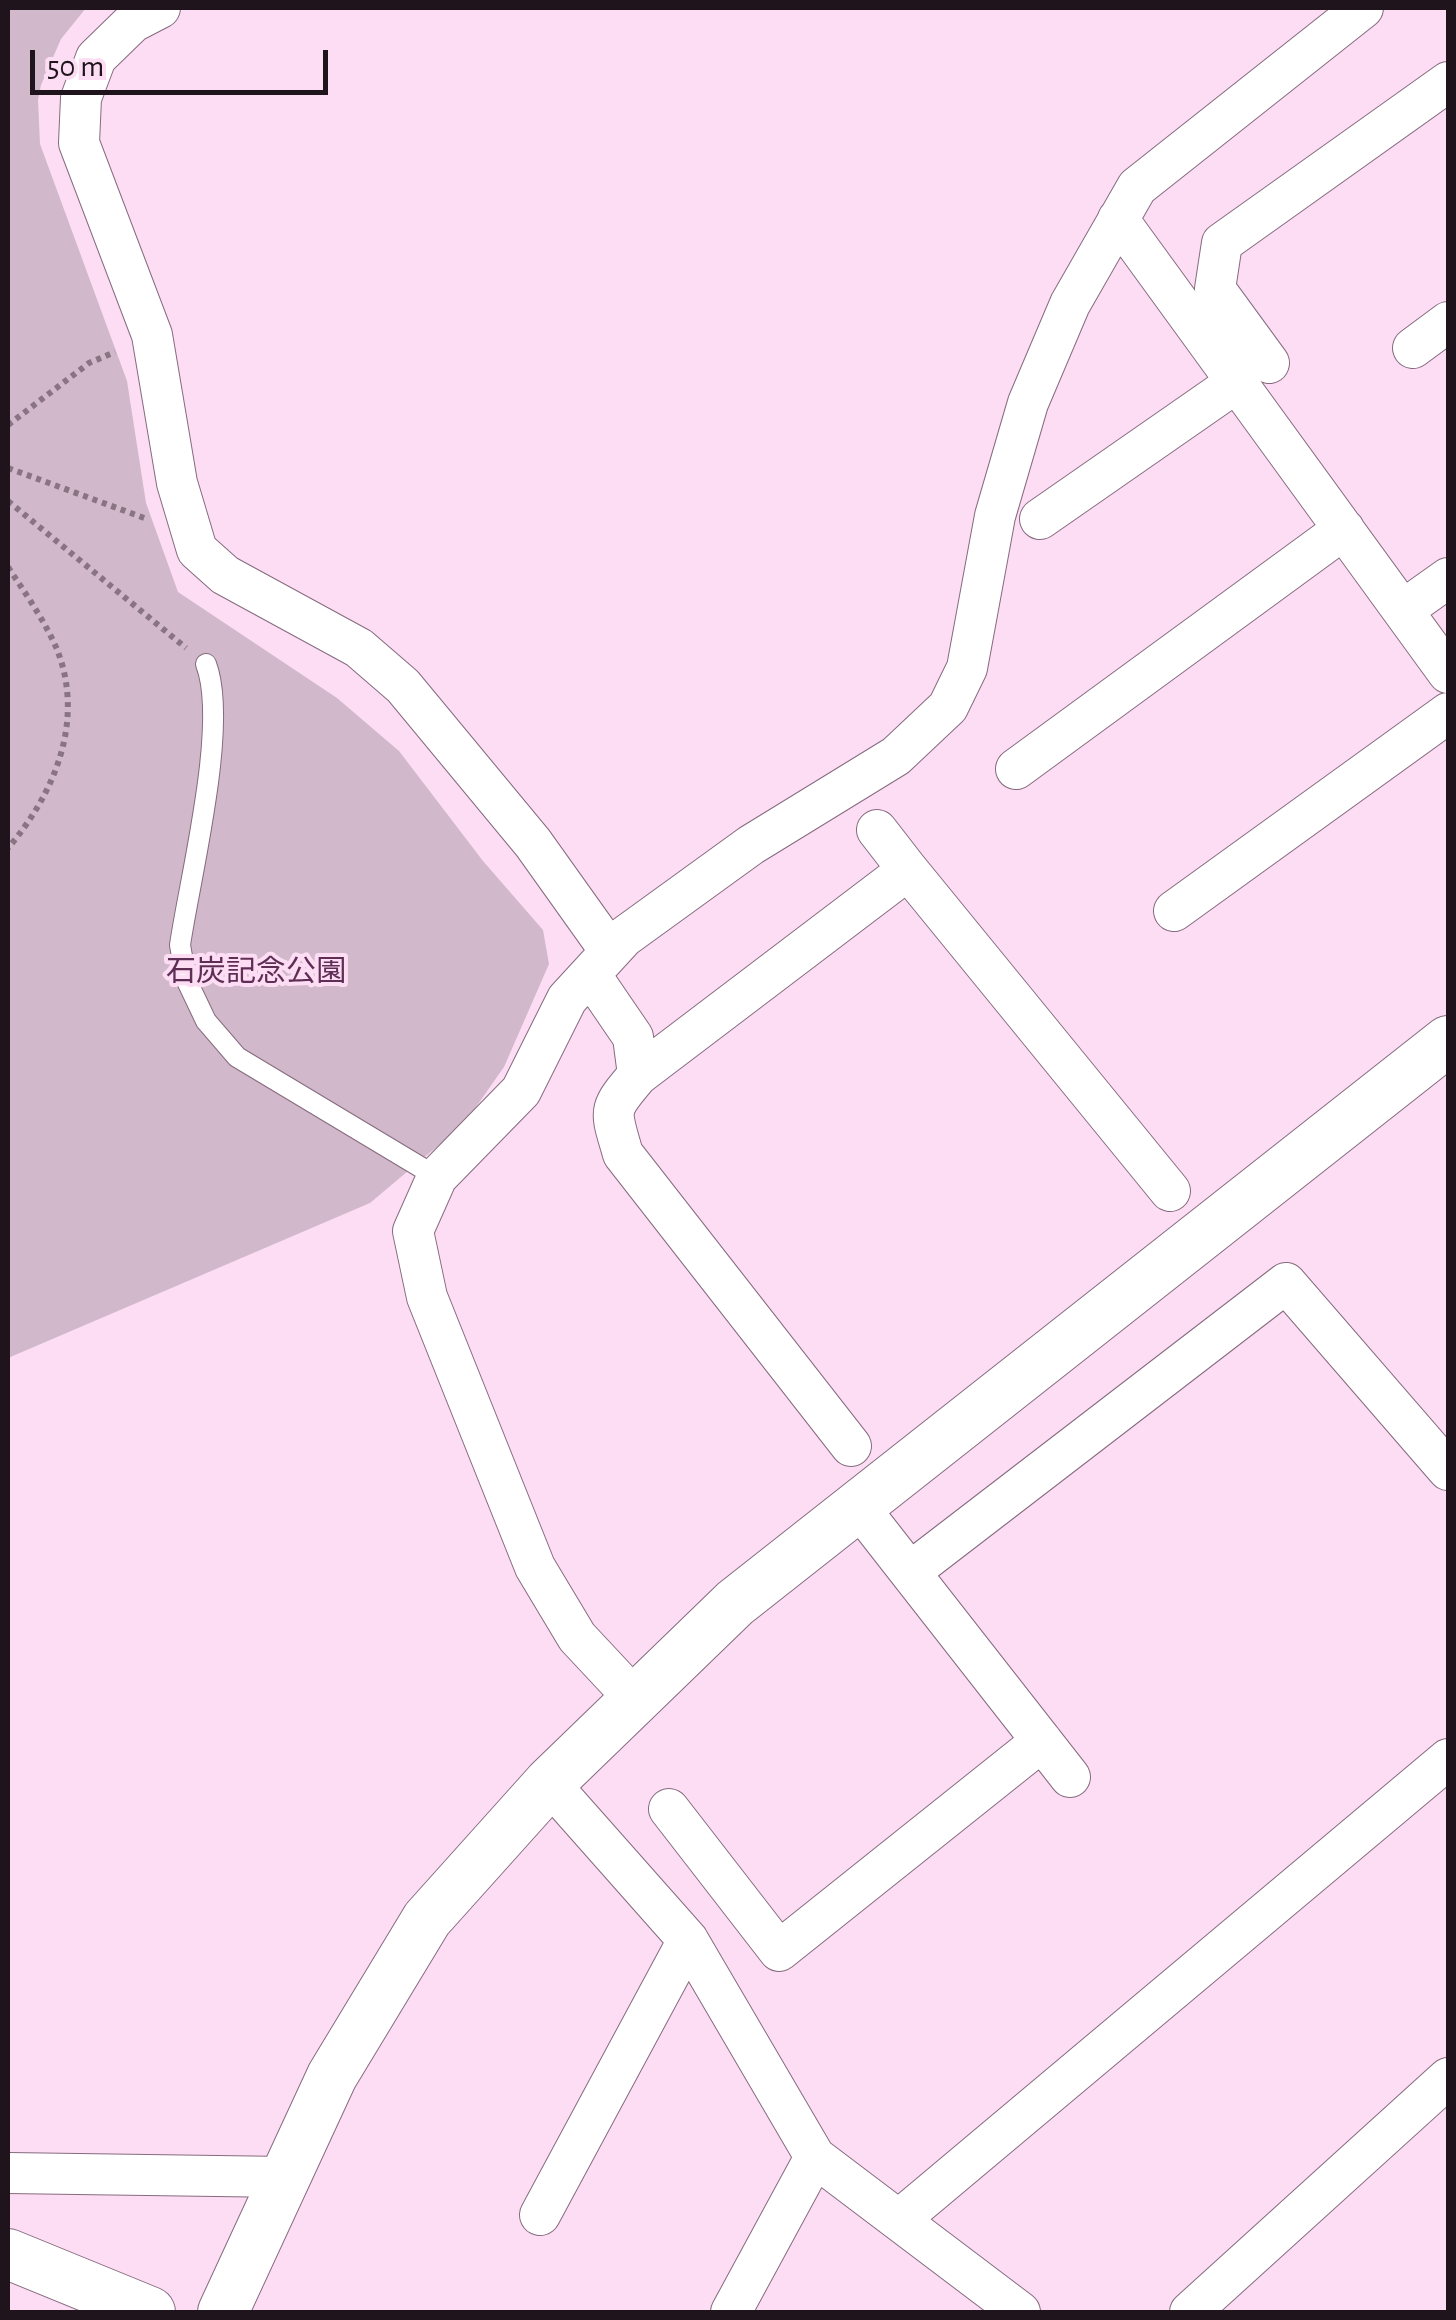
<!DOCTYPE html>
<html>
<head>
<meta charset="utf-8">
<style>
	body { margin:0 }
	#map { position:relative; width:1456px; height:2320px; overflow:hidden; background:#fcddf4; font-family:"Alegreya Sans",sans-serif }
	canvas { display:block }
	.frame { position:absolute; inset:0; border:10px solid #1f141c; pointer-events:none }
	.scale { position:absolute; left:30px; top:50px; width:298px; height:45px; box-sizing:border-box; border:5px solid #1f141c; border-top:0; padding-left:12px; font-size:30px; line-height:35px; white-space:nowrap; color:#1f141c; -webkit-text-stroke:8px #fcddf4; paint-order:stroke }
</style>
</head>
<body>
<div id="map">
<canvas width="1456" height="2320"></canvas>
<div class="frame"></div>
<div class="scale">50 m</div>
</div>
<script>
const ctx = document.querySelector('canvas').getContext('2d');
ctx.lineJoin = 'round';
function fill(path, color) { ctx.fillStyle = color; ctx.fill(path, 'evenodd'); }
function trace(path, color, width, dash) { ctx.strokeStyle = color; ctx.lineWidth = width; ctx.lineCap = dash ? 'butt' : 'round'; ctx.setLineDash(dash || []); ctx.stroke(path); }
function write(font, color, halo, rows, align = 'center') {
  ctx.font = font + ' "Alegreya Sans","Noto Sans JP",sans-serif'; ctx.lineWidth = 8; ctx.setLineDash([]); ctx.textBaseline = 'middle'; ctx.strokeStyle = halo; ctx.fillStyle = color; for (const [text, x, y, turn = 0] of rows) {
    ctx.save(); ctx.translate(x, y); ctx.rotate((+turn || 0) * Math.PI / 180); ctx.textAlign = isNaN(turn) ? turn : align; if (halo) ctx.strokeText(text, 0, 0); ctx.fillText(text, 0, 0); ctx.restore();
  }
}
const green = new Path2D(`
	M8 8H86L61 39 41 85 38 100 40 144 127 381 146 503 178 592 337 698 399 751 483 861 543 930 549 964 504 1067 464 1124 370 1203 8 1358Z`);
const path = new Path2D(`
	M8 425 89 363 115 352
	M8 468 147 519
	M8 501 186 648
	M8 567C25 593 43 618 56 647 86 719 55 793 8 848`);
const service = new Path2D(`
	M206 664C229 724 190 877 180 945L186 979 206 1021 237 1057 437 1177`);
const minor = new Path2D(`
	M160 8 133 22 96 58 81 98 79 143 152 335 177 483 197 550 225 575 359 648 403 686 533 843 610 951
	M1118 219 1448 673
	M1413 348 1448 322
	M1269 363 1215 289 1222 243 1448 82
	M1040 519 1237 382
	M1403 610 1448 578
	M1016 769 1344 529
	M908 870 1170 1191
	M1174 911 1448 713
	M590 974 633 1037 638 1075C607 1111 610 1109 623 1154L851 1446
	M638 1075 908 870 877 830
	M858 1506 1070 1777
	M910 1572 1286 1283 1448 1470
	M635 1699 577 1637 535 1567 427 1297 413 1231 437 1177 521 1091 567 999 624 937 751 845 896 756 948 707 967 668 995 516 1028 403 1070 304 1137 187 1363 8
	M549 1783 688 1940 815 2157 1020 2312
	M669 1809 779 1951 1042 1741
	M8 2173 286 2177
	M540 2215 688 1940
	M900 2219 1448 1759
	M731 2312 815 2157
	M1190 2312 1448 2078`);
const tertiary = new Path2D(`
	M8 2254 150 2312
	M223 2312 332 2076 427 1919 549 1783 735 1603 1448 1041`);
const parkNames = [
	["石炭記念公園",256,972]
];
fill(green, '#d1b8ca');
trace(service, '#866b7f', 22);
trace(minor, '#866b7f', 42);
trace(tertiary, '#866b7f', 52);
trace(path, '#897484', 6, [5, 5]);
trace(service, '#fff', 20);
trace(minor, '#fff', 40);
trace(tertiary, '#fff', 50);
write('30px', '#5f2e55', '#fcddf4', parkNames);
</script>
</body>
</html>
